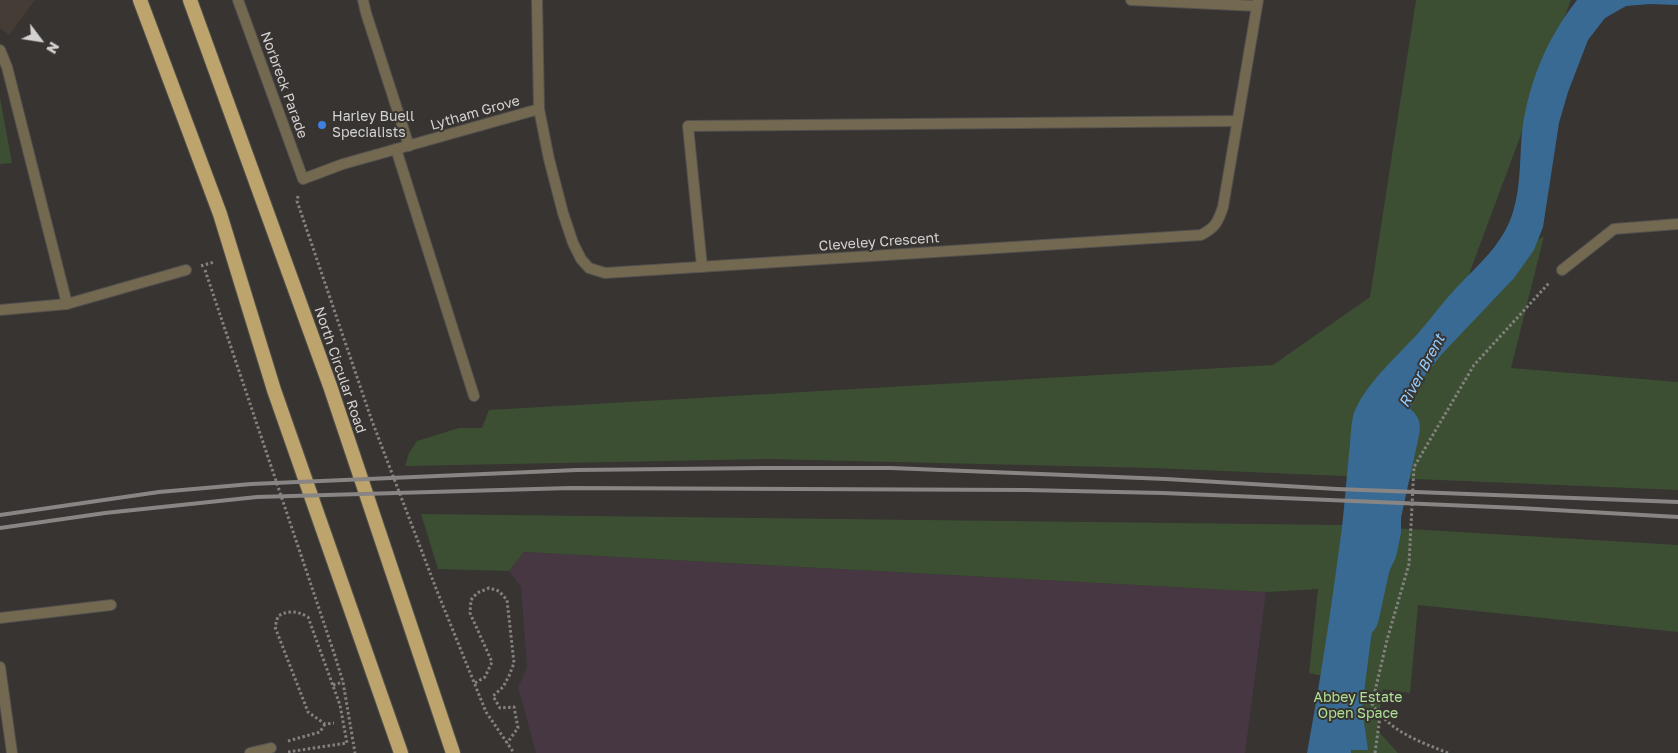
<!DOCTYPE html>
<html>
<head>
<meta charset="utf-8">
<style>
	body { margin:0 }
	#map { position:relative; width:1678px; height:753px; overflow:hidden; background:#373432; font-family:"Golos Text",sans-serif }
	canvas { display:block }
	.north { position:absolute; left:15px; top:15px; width:50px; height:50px; -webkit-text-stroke:4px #373432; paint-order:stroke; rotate:121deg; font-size:14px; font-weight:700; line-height:20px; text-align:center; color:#d4d2d1 }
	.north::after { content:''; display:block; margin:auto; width:18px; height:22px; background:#d4d2d1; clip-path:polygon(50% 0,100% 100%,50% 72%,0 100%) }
</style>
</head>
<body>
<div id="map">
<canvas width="1678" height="753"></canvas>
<div class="north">N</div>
</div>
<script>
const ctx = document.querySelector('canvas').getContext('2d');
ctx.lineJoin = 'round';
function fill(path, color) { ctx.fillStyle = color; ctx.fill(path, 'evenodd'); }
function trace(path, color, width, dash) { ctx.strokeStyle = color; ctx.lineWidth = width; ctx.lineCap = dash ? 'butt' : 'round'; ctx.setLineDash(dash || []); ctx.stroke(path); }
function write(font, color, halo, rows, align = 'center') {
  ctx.font = font + ' "Golos Text",sans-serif'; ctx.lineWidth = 4; ctx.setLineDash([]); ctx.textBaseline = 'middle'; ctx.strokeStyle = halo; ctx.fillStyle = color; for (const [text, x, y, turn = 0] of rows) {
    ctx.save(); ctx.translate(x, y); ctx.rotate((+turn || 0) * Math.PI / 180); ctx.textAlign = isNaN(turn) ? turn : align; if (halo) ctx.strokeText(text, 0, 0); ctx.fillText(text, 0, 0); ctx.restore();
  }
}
const built = new Path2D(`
	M0 0H35L9 35 0 28Z`);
const industrial = new Path2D(`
	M524 552 1266 592 1245 753H536L518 687 527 668 521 586 509 571Z`);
const green = new Path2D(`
	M1416 0H1571L1465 285 1544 236 1511 368 1678 382V490L1152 468 769 459 405 466 409 453 417 441 459 428H482L489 410 1273 365 1370 297Z
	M0 98 12 163 0 164Z
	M421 514 1342 525 1678 545V632L1418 605 1410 693 1383 689 1377 730 1398 753H1335L1336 679 1309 673 1318 589 1266 592 524 552 509 571 438 569Z`);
const water = new Path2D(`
	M1577 0H1678V5L1650 4 1626 6 1605 18 1588 40 1568 92 1559 123 1543 227 1534 250 1514 278 1441 355 1416 387 1403 437 1401 482V533L1396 557 1376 599 1362 708 1368 750H1351V753H1307C1321 678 1332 603 1342 527 1345 500 1347 472 1350 444 1351 433 1351 418 1356 408 1371 378 1398 356 1420 331 1432 317 1444 301 1457 287 1478 265 1502 245 1512 215 1522 186 1519 154 1523 124 1531 77 1548 37 1577 0ZM1396 404 1387 437 1383 495 1382 542 1378 561 1372 569C1364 546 1373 505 1375 480 1377 466 1375 451 1378 437 1380 424 1388 414 1396 404Z`);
const river = new Path2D(`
	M1356 616 1397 428`);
const path = new Path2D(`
	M298 196 297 201 372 421 437 591 486 712 514 753
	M201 266 214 262
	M205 270 335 656 343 682 355 753
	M475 683 485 677 492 662 470 613 471 600 477 593 489 588 499 591 507 600 514 663 509 676 503 687 493 696 500 708 514 707 518 728 507 743
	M333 685 343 682
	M288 741 320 732 325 724
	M288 752 347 743 340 705 308 617C297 611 289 610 278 616L275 627 308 712 325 724 334 723
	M1375 753 1380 717
	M1448 753C1418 741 1391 732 1372 704L1387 640 1409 564 1414 467 1474 365 1549 283`);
const service = new Path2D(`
	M363 0 366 13 409 146
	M0 50 7 67 67 304
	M396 149 474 396
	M702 267 688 126 1237 121
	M1562 270 1614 229 1678 224
	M0 618 111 605
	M0 667 12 753`);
const minor = new Path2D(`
	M238 0 303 179 343 164 539 109
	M537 0 539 109 549 159 563 213 573 243 581 259 589 268 605 273 1201 235C1215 228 1218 222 1223 207L1258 0
	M1131 0 1257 6
	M0 310 67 304 186 270
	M250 753 271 748`);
const trunk = new Path2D(`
	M140 0 220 214 274 390 401 753
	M190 0 330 386 453 753`);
const rail = new Path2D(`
	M0 515 159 492 251 484 577 470 763 468H891L1166 479 1337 489 1678 502
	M0 528 105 513 257 497 570 488 1026 490 1163 493 1519 508 1678 517`);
const markers = [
	[322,125,5,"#3f7fe0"]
];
const streetNames = [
	["Norbreck Parade",284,85,70],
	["Lytham Grove",475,113,-16],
	["Cleveley Crescent",879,242,-4],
	["North Circular Road",340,370,71]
];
const poiNames = [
	["Harley Buell",332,117],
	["Specialists",332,133]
];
const parkNames = [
	["Abbey Estate",1358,698],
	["Open Space",1358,714]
];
const waterNames = [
	["River Brent",1422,371,-62]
];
fill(built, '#453c35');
fill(industrial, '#463743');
fill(green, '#3c4f32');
fill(water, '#396a94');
trace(river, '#396a94', 46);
trace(service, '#53504f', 12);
trace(minor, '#53504f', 12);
trace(trunk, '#53504f', 16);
trace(path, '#848280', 3, [2.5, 2.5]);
trace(service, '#736850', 10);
trace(minor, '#736850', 10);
trace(trunk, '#bca46c', 14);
trace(rail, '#888584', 4);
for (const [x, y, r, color] of markers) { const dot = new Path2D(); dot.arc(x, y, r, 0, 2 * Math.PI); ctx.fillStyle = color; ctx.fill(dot); trace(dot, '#373432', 2); }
write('14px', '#d4d2d1', '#373432', streetNames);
write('14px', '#d4d2d1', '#373432', poiNames, 'left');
write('14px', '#b0e295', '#373432', parkNames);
write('italic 15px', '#93ccfe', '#373432', waterNames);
</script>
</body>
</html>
